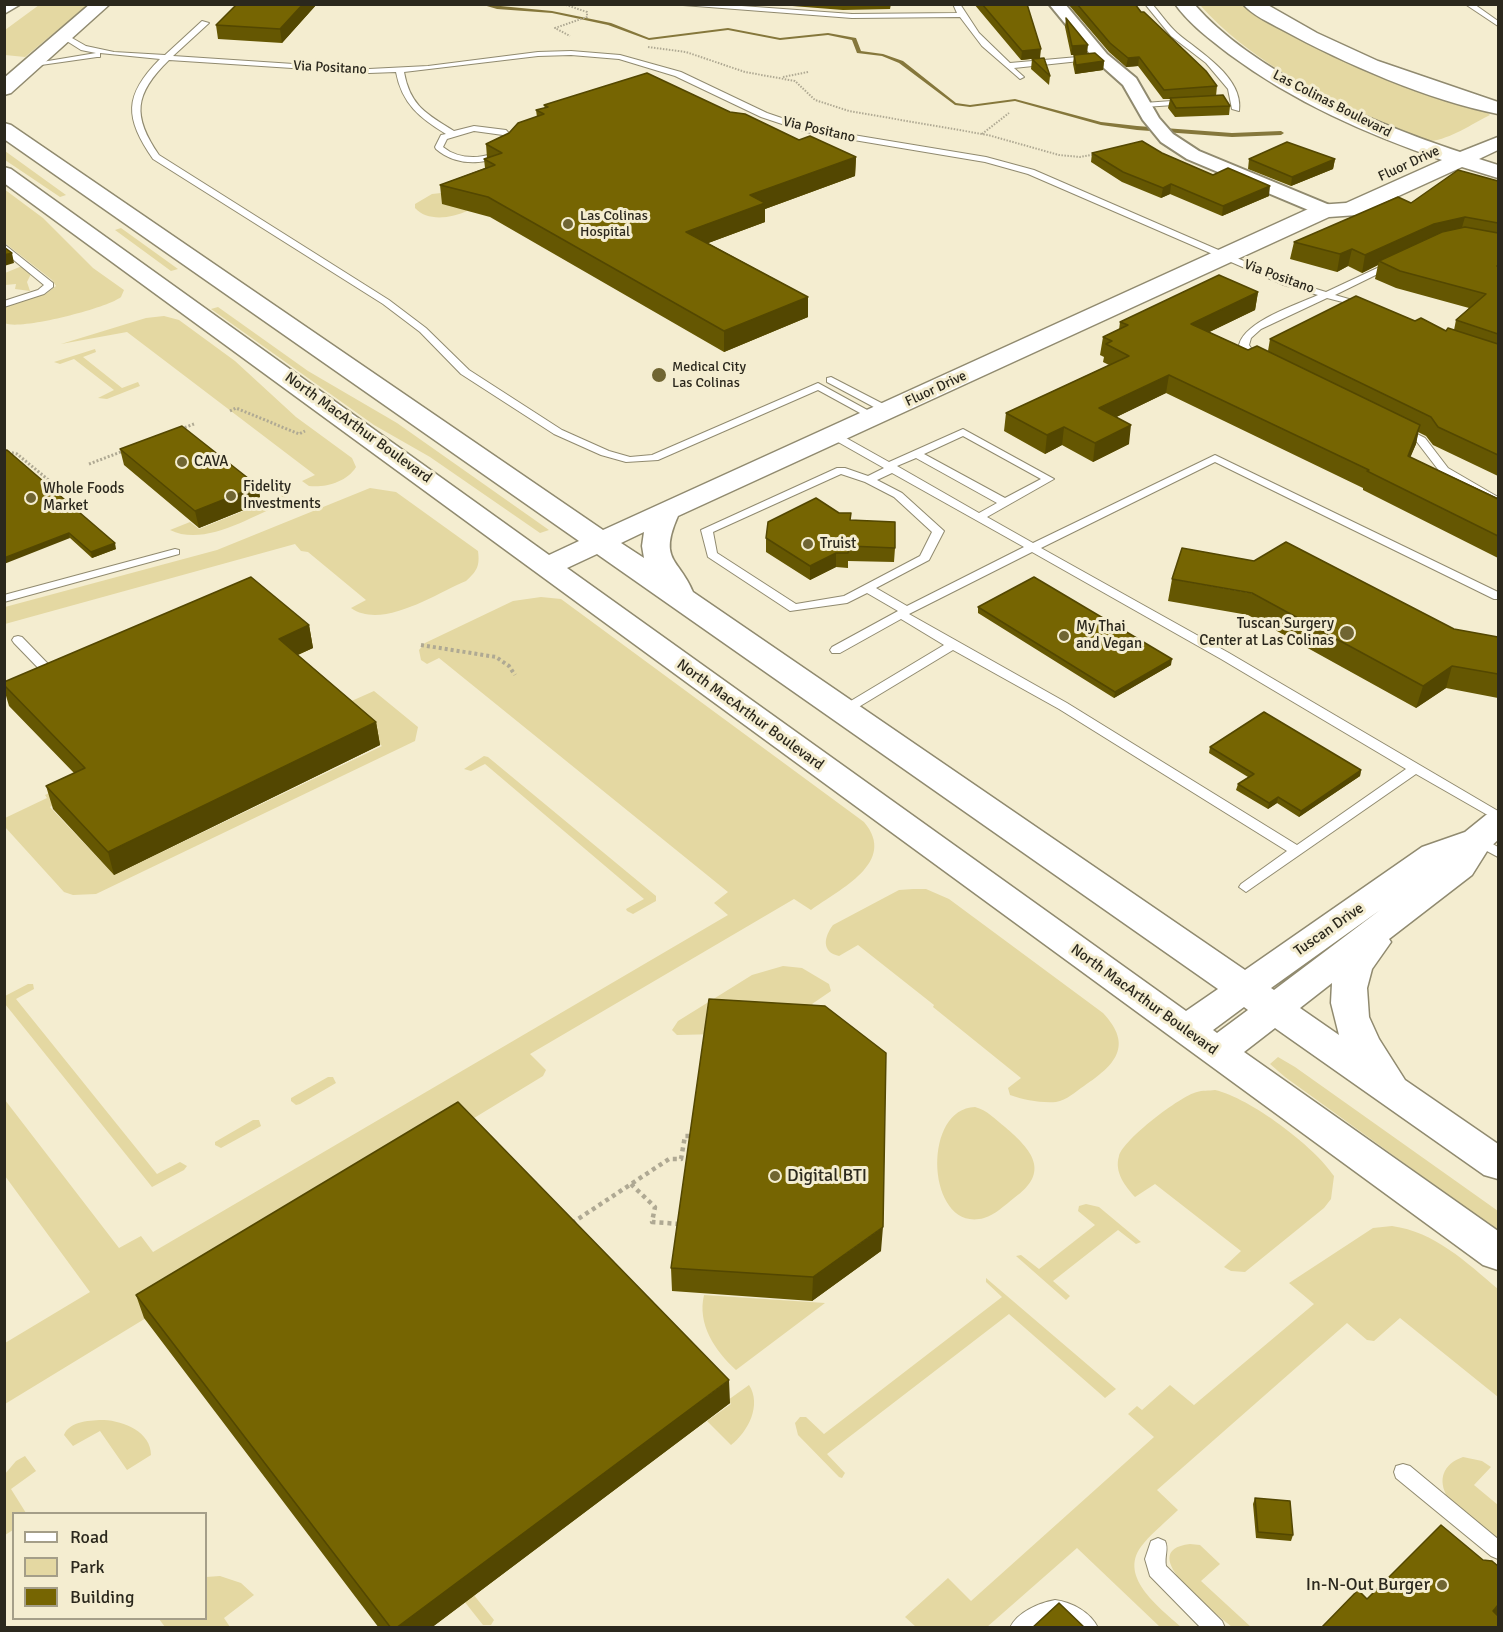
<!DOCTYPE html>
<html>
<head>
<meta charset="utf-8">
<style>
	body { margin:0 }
	#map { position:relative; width:1503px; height:1632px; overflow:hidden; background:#f4edd0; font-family:Signika,sans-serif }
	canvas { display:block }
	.frame { position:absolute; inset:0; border:6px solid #2b281d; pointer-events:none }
	.legend { position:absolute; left:12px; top:1512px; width:195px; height:108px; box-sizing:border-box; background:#f4edd0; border:2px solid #a49e88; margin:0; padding:8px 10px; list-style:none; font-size:18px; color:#2b281d }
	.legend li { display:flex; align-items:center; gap:12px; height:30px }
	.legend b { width:30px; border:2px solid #a49e88 }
</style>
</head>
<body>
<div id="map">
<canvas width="1503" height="1632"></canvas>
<div class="frame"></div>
<ul class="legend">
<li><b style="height:8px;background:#fff"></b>Road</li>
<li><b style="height:16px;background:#e4d8a2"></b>Park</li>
<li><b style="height:16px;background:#766502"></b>Building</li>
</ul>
</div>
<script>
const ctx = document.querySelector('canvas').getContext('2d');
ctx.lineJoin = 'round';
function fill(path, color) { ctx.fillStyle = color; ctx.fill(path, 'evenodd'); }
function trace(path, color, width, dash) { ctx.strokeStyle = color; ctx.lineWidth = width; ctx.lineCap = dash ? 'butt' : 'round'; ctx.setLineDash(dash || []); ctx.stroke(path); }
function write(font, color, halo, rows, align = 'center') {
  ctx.font = font + ' Signika,sans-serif'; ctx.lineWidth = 6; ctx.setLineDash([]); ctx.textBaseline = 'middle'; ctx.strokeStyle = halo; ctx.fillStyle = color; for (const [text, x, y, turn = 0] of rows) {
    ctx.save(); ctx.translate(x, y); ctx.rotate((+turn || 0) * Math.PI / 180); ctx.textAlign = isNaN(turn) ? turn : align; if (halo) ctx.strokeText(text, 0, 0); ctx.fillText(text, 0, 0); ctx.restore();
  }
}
const green = new Path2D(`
	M39 5H88L25 57 5 55V30Z
	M1200 5H1241L1309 44 1355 65 1484 109 1490 115C1472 124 1450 139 1431 141 1413 142 1391 129 1375 121 1312 91 1247 58 1200 5Z
	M5 151 66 195 60 197 5 160Z
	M4 189 43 218 93 268 124 290 121 297C108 308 18 331 5 323V307L47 293 56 286 52 280 5 243Z
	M450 192 467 211C452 218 427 222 415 208V204L432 194Z
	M121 228 178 269 171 271 115 230Z
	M22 266 31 274 27 282 30 291 15 289 16 284 5 285V273Z
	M218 307 308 371 397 423 549 530 540 533 430 457 374 425 211 309Z
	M164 316 179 320 235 361 296 417 352 458 356 467C347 482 325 488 309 486L302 481 315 475 127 332 61 344 146 318Z
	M95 349 96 352 83 357 122 388 138 382 140 386 107 399 98 398 114 390 74 359 60 364 54 362Z
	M370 488 396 492 478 551C480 566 477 571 466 581 435 594 382 630 351 608L366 600 308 552 301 551 295 544 5 624V607L217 550Z
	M283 495 286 498 282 504C250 517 204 547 170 530L190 522 199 529Z
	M541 597 561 599 864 822C898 862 840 889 811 910L794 899 530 1054 546 1070 543 1076 5 1404V1343L90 1292 5 1176V1100L119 1248 141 1236 153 1252 728 915 714 903 728 892 439 658 427 664 421 660 419 650 425 643 513 601Z
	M374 691 418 727 415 741 96 894 73 895 64 892 5 827V818L47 798 45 795 79 779 89 789 50 807 114 875 382 746 338 707Z
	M484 756 488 757 656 896V901L633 914 627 911 626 909 644 899 485 764 471 771 464 769Z
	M913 889H926L949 899 1103 1013C1134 1046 1115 1065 1084 1086 1075 1092 1067 1100 1056 1102 1040 1103 1024 1100 1010 1095L1008 1088 1021 1078 933 1007 934 1005 858 945 839 956C821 952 824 937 833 925L899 890Z
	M783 966 802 968 829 984 831 991 812 1004 846 1031 677 1035 672 1030 678 1021 752 975Z
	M28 984H33L34 989 16 999 157 1174 180 1162 187 1166 184 1170 152 1187 5 1004V996Z
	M1278 1057 1295 1067 1498 1211V1231L1285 1077 1270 1064Z
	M328 1077H333L336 1083 300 1104 296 1105 291 1101V1098Z
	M1215 1090C1250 1098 1314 1146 1334 1176L1331 1199 1324 1208 1245 1272 1231 1271 1224 1267 1241 1251 1155 1184 1135 1197C1125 1186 1114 1172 1119 1156 1123 1140 1180 1096 1197 1092 1202 1090 1209 1091 1215 1090Z
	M975 1107C987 1110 995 1119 1005 1127 1032 1150 1051 1172 1014 1198 1005 1205 995 1215 984 1218 927 1234 920 1109 975 1107Z
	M253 1120H259L261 1126 221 1148 215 1145V1142Z
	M1086 1204 1099 1207 1141 1242 1136 1244 1118 1230 1053 1281 1070 1296 1066 1300 1016 1256 1021 1255 1039 1269 1095 1225 1078 1211 1079 1206Z
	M1392 1226C1435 1232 1466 1262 1498 1289V1397L1400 1318 1374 1341 1367 1340 1347 1323 1157 1490 1178 1510C1167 1521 1154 1531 1144 1543 1115 1575 1159 1607 1181 1627H1160L1077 1548 987 1627H916L905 1617 948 1578 971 1601 1154 1437 1128 1414 1137 1406 1142 1410 1170 1385 1194 1405 1314 1304 1289 1283 1373 1228Z
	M986 1278 1116 1389 1105 1398 1009 1314 827 1454 845 1473 842 1478 839 1477 798 1435 795 1423 800 1417H806L824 1434 1002 1297 986 1282Z
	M704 1295 825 1303 736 1370C715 1351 697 1324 704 1295Z
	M749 1385C762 1405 748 1432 731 1445L707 1421 731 1404 728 1400Z
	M104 1420C124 1421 151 1432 151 1455L127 1470 100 1431 73 1446 64 1435C69 1421 92 1420 104 1420Z
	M25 1456 36 1471 11 1489 26 1513 14 1514 13 1530 5 1535V1474L16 1461Z
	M1463 1457 1482 1461 1491 1467 1474 1485 1498 1505V1540L1448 1498C1437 1480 1443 1464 1463 1457Z
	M1190 1544 1200 1545 1220 1564 1201 1581 1251 1627H1232C1216 1613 1131 1551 1190 1544Z
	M220 1576 241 1583 254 1595 224 1618 230 1627H165L159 1619 206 1618V1577Z
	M473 1594 494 1620 491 1625H483L464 1601Z`);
const stream = new Path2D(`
	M480 4 552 11 611 23 649 38 728 28 780 38 828 33 856 38 861 51 883 54 903 61 956 103 970 105 1015 99 1101 122 1137 126 1232 133 1281 131 1284 133 1281 135 1232 137 1137 130 1101 125 1015 101 970 107 955 105 899 63 882 56 857 53 852 40 828 35 780 40 728 30 649 40 608 25 552 13 497 9Z`);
const pathFar3 = new Path2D(`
	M563 4 587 12V17L555 28 570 36
	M648 47 686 52 745 72 795 81 815 100 849 111 988 135 1059 155 1080 157 1096 154
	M783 77 808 72
	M982 134 1009 113`);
const pathFar2 = new Path2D(`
	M230 411 236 408 299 434 305 431
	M181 429 194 424
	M4 451 17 454 51 482
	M89 464 126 450`);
const pathFar1 = new Path2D(`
	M421 645 496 657 509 666 515 675`);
const path = new Path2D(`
	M631 1184 655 1207 652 1222 680 1224
	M572 1223 669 1159H681L685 1136H692`);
const lane = new Path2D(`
	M670 4H714L852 14 957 13 953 4H960L979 33 1010 63 1089 56 1093 58 1089 60 1014 68 1024 77 1020 79 982 46 960 17 852 18Z
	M1145 4H1152C1161 14 1168 25 1177 33 1199 52 1244 77 1239 111L1232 109 1228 89 1206 63 1171 36Z
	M1465 4H1474L1498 21V26Z
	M202 21 209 23 173 56 369 69 428 66 538 52 571 51 620 55 681 72 767 113 811 128 986 157 1034 170 1290 281 1326 292 1388 263 1396 265 1335 295 1366 304V308L1327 298 1261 329 1251 338 1249 345 1255 354 1264 360 1259 363 1247 358 1239 345C1245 321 1296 305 1318 295L1284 285 1028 174 985 162 806 132 761 117 675 76 619 59 571 55 538 56 404 72C410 106 427 114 454 131L474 126 506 130 517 142C499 166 458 169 436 149L435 147 441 135 446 134C420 118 402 104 396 72L369 73 169 60C134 94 132 116 159 155L389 300 426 328 469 370 562 430 609 451 630 457 652 455 818 383 880 417 879 419H871L818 390 658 460 626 462 601 455 554 434 461 374 420 332 383 304 153 159C125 118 123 96 160 59L100 53V57H97L34 66 30 64 96 53 81 50 62 38 61 36 65 34 86 46 114 52 165 55ZM474 131 503 135 509 142C494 160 461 162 443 147L447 139Z
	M1186 100 1190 102 1189 104 1144 107 1140 105 1144 103Z
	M4 244 53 283V287L44 294 4 307V301L38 290 44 285 4 252Z
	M831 377 893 409 894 411 893 413H885L827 382V378Z
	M1401 426 1425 438 1448 468 1498 497V504L1440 472 1417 442 1397 431 1396 429Z
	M963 429 1054 479 987 517 1033 543 1215 455 1498 592V599H1494L1215 462 1041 548 1229 653 1498 811V821L1416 774 1246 892 1239 887 1241 884 1287 851 1059 709 953 650 847 714H839L837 711 839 708 944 645 901 619 840 653H832L830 650 832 647 898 611 867 593 847 603 790 611 708 557 701 530 837 468H845L868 476 884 468 831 438V434H839L889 462ZM963 436 1041 479 1005 498 924 454ZM916 458 997 503 979 513 897 466ZM892 473 1024 547 907 606 876 588 929 560 944 531 902 493 877 480ZM841 474 865 482 894 497 932 532 920 556 844 596 796 604 717 553 713 532ZM1032 552 1221 659 1406 769 1297 845 1067 703 909 614Z
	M175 549 179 550V554L4 602V595Z
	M18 636 22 637 53 669 55 672 53 675H45L14 643 12 640 14 637Z
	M1477 835 1498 847V857L1472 843 1470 840Z
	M1403 1464 1410 1466 1498 1539V1559L1491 1556 1396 1478 1394 1472 1396 1466Z
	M1158 1538 1165 1541C1169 1549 1164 1556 1166 1566L1222 1621 1225 1628H1201L1150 1576 1145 1559 1151 1541Z
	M1055 1600C1071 1602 1091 1612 1098 1628H1074L1063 1620 1055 1618 1036 1628H1010C1017 1612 1039 1603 1055 1600Z`);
const street = new Path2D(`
	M1049 4H1065L1107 54 1136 78 1159 118 1173 134 1199 151 1332 206 1334 210 1332 214H1318L1187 159 1161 142 1143 120 1123 85 1095 60Z`);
const secondary = new Path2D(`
	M90 4H110L11 93 4 95V78Z
	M1175 4H1194C1255 74 1373 123 1460 152L1498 137V150L1479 159 1498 165V178L1462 167 1357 215 1329 217 678 516C658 561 679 558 693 592L1245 970 1422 847 1465 832 1486 815 1498 812V840L1489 848 1472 875 1389 939 1391 942 1372 969 1367 988 1369 1017 1379 1039 1405 1080 1498 1144V1179L1484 1175 1275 1028 1244 1052 1498 1231V1270L1483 1265 4 183V167L11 169 549 555 579 541 4 139V123L11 125 603 530 1317 205 1346 203 1442 160C1366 134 1294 102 1229 54 1210 39 1190 25 1175 4ZM644 532 642 546 644 558 621 543ZM597 554 1218 989 1186 1011 567 568ZM1380 910 1274 990 1271 988ZM1332 983 1331 1003 1339 1035 1300 1008ZM1244 1007 1248 1010 1217 1033 1213 1030Z
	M1243 4H1266L1317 33 1378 61 1498 102V114C1428 100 1345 64 1281 29 1270 23 1252 15 1243 4Z`);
const highway = new Path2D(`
	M4 4H21L4 14Z`);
const wall = new Path2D(`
	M317 4 282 43 218 39 216 25Z
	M767 4H891L890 9 843 10Z
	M974 4H1027L1040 58 1021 60Z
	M1068 4H1135L1141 12 1217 86 1216 96 1230 106 1229 115 1175 117 1168 108 1170 99H1163L1138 66 1126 67 1109 52Z
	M1066 18 1087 54 1104 61 1103 70 1075 74 1073 64 1074 55H1071L1065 27Z
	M1032 59 1050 76 1049 85 1031 69Z
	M544 105 730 112 799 140 856 157 855 176 765 209V222L708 243 808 297V317L724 352 490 217 442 204 440 185 485 168 484 159 487 158 486 144 509 133 537 117 536 110 545 108Z
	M1092 153H1162L1213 175 1269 196 1222 216 1170 194 1161 198 1122 182 1091 162Z
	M1249 159H1335L1333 169 1291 186 1248 169Z
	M1498 181V476L1433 445 1426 436 1418 432 1416 444 1410 457 1498 498V558L1363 490V488L1166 393 1116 417 1129 444 1093 462 1062 445 1045 454 1004 431 1006 413 1109 365 1103 362 1104 357 1100 355 1103 337 1119 330 1120 322 1258 292 1255 310 1209 332 1248 350 1268 351 1270 339 1415 321 1446 331 1454 330 1456 320 1469 308 1396 288 1375 279 1378 265 1362 273 1348 266 1337 272 1290 259 1294 242 1411 203Z
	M120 449 258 486 261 503 199 528 124 465Z
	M4 451 116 549 92 558 70 538Z
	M850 520 895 548 894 562 848 561V568L836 567 810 580 766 552V538Z
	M1172 579 1498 637V698L1446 688 1416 708 1248 615 1168 601Z
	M978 607 1171 665 1114 698 978 613Z
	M309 625 313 648 298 655 376 722 380 745 114 875 53 809 46 786 74 773 9 706 4 689V682Z
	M1210 747 1361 770 1360 776 1299 817 1277 803 1268 809 1236 790 1238 784 1248 777 1209 753Z
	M881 1251 812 1301 672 1291 671 1268Z
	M136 1295 730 1403 431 1628H379L144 1318Z
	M1255 1498 1293 1535 1291 1541 1256 1538 1253 1504Z`);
const shadedWall = new Path2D(`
	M303 4H317L282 43 280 29Z
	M1088 45 1087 54 1071 55 1072 46Z
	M1041 49 1040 58 1021 60 1022 51Z
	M1139 57 1138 66 1126 67 1128 58Z
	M1104 61 1103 70 1075 74 1076 65Z
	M856 157 855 176 765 209V222L687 251 686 232 750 195Z
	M1335 159 1333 169 1291 186 1292 177Z
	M1171 184 1170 194 1161 198 1163 188Z
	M1270 186 1269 196 1222 216 1223 206Z
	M1465 217 1460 234 1379 261 1378 265 1362 273 1365 255 1434 224Z
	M1352 249 1348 266 1337 272 1340 254Z
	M12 253 14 263 4 266V255Z
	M1258 292 1255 310 1189 342 1191 324Z
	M808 297V317L724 352V331Z
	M1169 375 1166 393 1096 427 1099 408Z
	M1131 425 1129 444 1093 462 1095 443Z
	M1420 425 1416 444 1403 475 1408 456Z
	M1064 427 1062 445 1045 454 1047 435Z
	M258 486 261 503 199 528 195 511Z
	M69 533 70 538 4 564V558Z
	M115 543 116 549 92 558 91 552Z
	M836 553V567L810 580V566Z
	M309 625 313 648 283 661 279 639Z
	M1172 659 1171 665 1114 698 1115 692Z
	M1452 666 1446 688 1416 708 1423 686Z
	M376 722 380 745 114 875 108 852Z
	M1361 770 1360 776 1299 817 1301 811Z
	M1278 797 1277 803 1268 809 1269 803Z
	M883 1227 881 1251 812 1301 813 1277Z
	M729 1380 730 1403 431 1628H396Z
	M1498 1605V1613L1485 1628 1493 1611Z`);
const building = new Path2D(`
	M237 4H303L280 29 216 25Z
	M982 4H1027L1041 49 1022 51Z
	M1077 4H1135L1141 12H1144L1206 71 1217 86 1164 90 1139 57 1128 58 1110 43Z
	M1066 18 1088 45 1072 46Z
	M1095 53 1104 61 1076 65 1074 55Z
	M1044 58 1050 76 1032 59Z
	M647 73 730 112 745 114 799 140 810 136 856 157 750 195 765 203 686 232 808 297 724 331 488 197 440 185 495 165 484 159 502 153 486 144 509 133 518 123 544 114 536 110 548 107 544 105Z
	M1223 95 1230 106 1176 108 1170 98Z
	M1142 141 1162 153 1213 175 1228 168 1270 186 1223 206 1171 184 1163 188 1123 172 1092 153Z
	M1287 142 1335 159 1292 177 1249 159Z
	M1458 170 1498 181V223L1465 217 1434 224 1365 255 1352 249 1340 254 1294 242 1398 197 1411 203Z
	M1465 227 1498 233V265L1497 266 1498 267V334L1456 320 1486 294 1400 271 1379 261 1442 232Z
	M4 247 12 253 4 255Z
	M1219 275 1258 292 1191 324 1248 350 1257 346 1420 425 1408 456 1498 499V536L1367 471 1369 470 1169 375 1099 408 1131 425 1095 443 1064 427 1047 435 1006 413 1129 356 1106 344 1112 341 1103 337 1128 325 1120 322Z
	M1356 296 1415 321 1421 318 1446 331 1448 328 1498 344V455L1438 427 1431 417 1270 339Z
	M182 426 258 486 195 511 120 449Z
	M7 450 115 543 91 552 69 533 4 558V451Z
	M816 498 839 513H851L850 520 895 522V548L849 546 848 553H836L810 566 766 538 768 522Z
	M1286 542 1454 629 1498 637V674L1452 666 1423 686 1252 593 1172 579 1182 548 1254 561Z
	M251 577 309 625 279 639 376 722 108 852 46 786 85 768 4 685V682Z
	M1034 577 1172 659 1115 692 978 607Z
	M1264 712 1361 770 1301 811 1278 797 1269 803 1238 784 1254 774 1210 747Z
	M709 999 825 1006 886 1053 883 1227 813 1277 671 1268Z
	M458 1102 729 1380 396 1628H391L136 1295Z
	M1255 1498 1290 1501 1293 1535 1258 1532Z
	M1441 1525 1483 1560 1492 1561 1498 1566V1605L1493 1611 1498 1616V1628H1321L1358 1590 1367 1599Z
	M1059 1603 1085 1628H1032Z`);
const markers = [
	[568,224,6,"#706532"],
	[659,375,8,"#706532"],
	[182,462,6,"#706532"],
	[231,496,6,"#706532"],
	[31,498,6,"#706532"],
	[808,544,6,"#706532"],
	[1347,633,8,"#706532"],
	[1064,636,6,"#706532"],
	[775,1176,6,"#706532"],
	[1442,1585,6,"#706532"]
];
const farStreetnames = [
	["Via Positano",330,68,3],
	["Las Colinas Boulevard",1332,104,27],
	["Via Positano",819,130,13],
	["Fluor Drive",1409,164,-25],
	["Via Positano",1279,277,20],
	["Fluor Drive",936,389,-25]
];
const farPoinames = [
	["Las Colinas",580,216],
	["Hospital",580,232],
	["Medical City",672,367],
	["Las Colinas",672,383]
];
const streetNames = [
	["North MacArthur Boulevard",358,428,36],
	["North MacArthur Boulevard",750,715,36],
	["Tuscan Drive",1329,930,-35],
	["North MacArthur Boulevard",1144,1000,36]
];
const poiNames = [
	["CAVA",194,462],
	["Fidelity",243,487],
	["Investments",243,504],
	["Whole Foods",43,489],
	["Market",43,506],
	["Truist",820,544],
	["Tuscan Surgery",1334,624,"right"],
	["Center at Las Colinas",1334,641,"right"],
	["My Thai",1076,627],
	["and Vegan",1076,644]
];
const nearPoinames = [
	["Digital BTI",787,1176],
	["In-N-Out Burger",1430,1585,"right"]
];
fill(green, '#e4d8a2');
fill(stream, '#85773b');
trace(lane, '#908a6f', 2);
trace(street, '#908a6f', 4);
trace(secondary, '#908a6f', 3);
trace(highway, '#908a6f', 3);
trace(pathFar3, '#afa993', 2, [1.5, 1.5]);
trace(pathFar2, '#afa993', 3, [2, 2]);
trace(pathFar1, '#afa993', 4, [3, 3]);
trace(path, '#afa993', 4.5, [4, 4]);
fill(lane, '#fff');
fill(street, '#fff');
fill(secondary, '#fff');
fill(highway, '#fff');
fill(wall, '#655702');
fill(shadedWall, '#534701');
fill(building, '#766502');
trace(building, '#534701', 1.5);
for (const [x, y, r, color] of markers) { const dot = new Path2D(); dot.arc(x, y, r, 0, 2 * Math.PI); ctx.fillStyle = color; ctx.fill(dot); trace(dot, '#f4edd0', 2); }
write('14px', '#2b281d', '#f4edd0', farStreetnames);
write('14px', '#2b281d', '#f4edd0', farPoinames, 'left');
write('15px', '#2b281d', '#f4edd0', streetNames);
write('15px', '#2b281d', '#f4edd0', poiNames, 'left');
write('18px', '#2b281d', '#f4edd0', nearPoinames, 'left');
</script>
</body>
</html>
